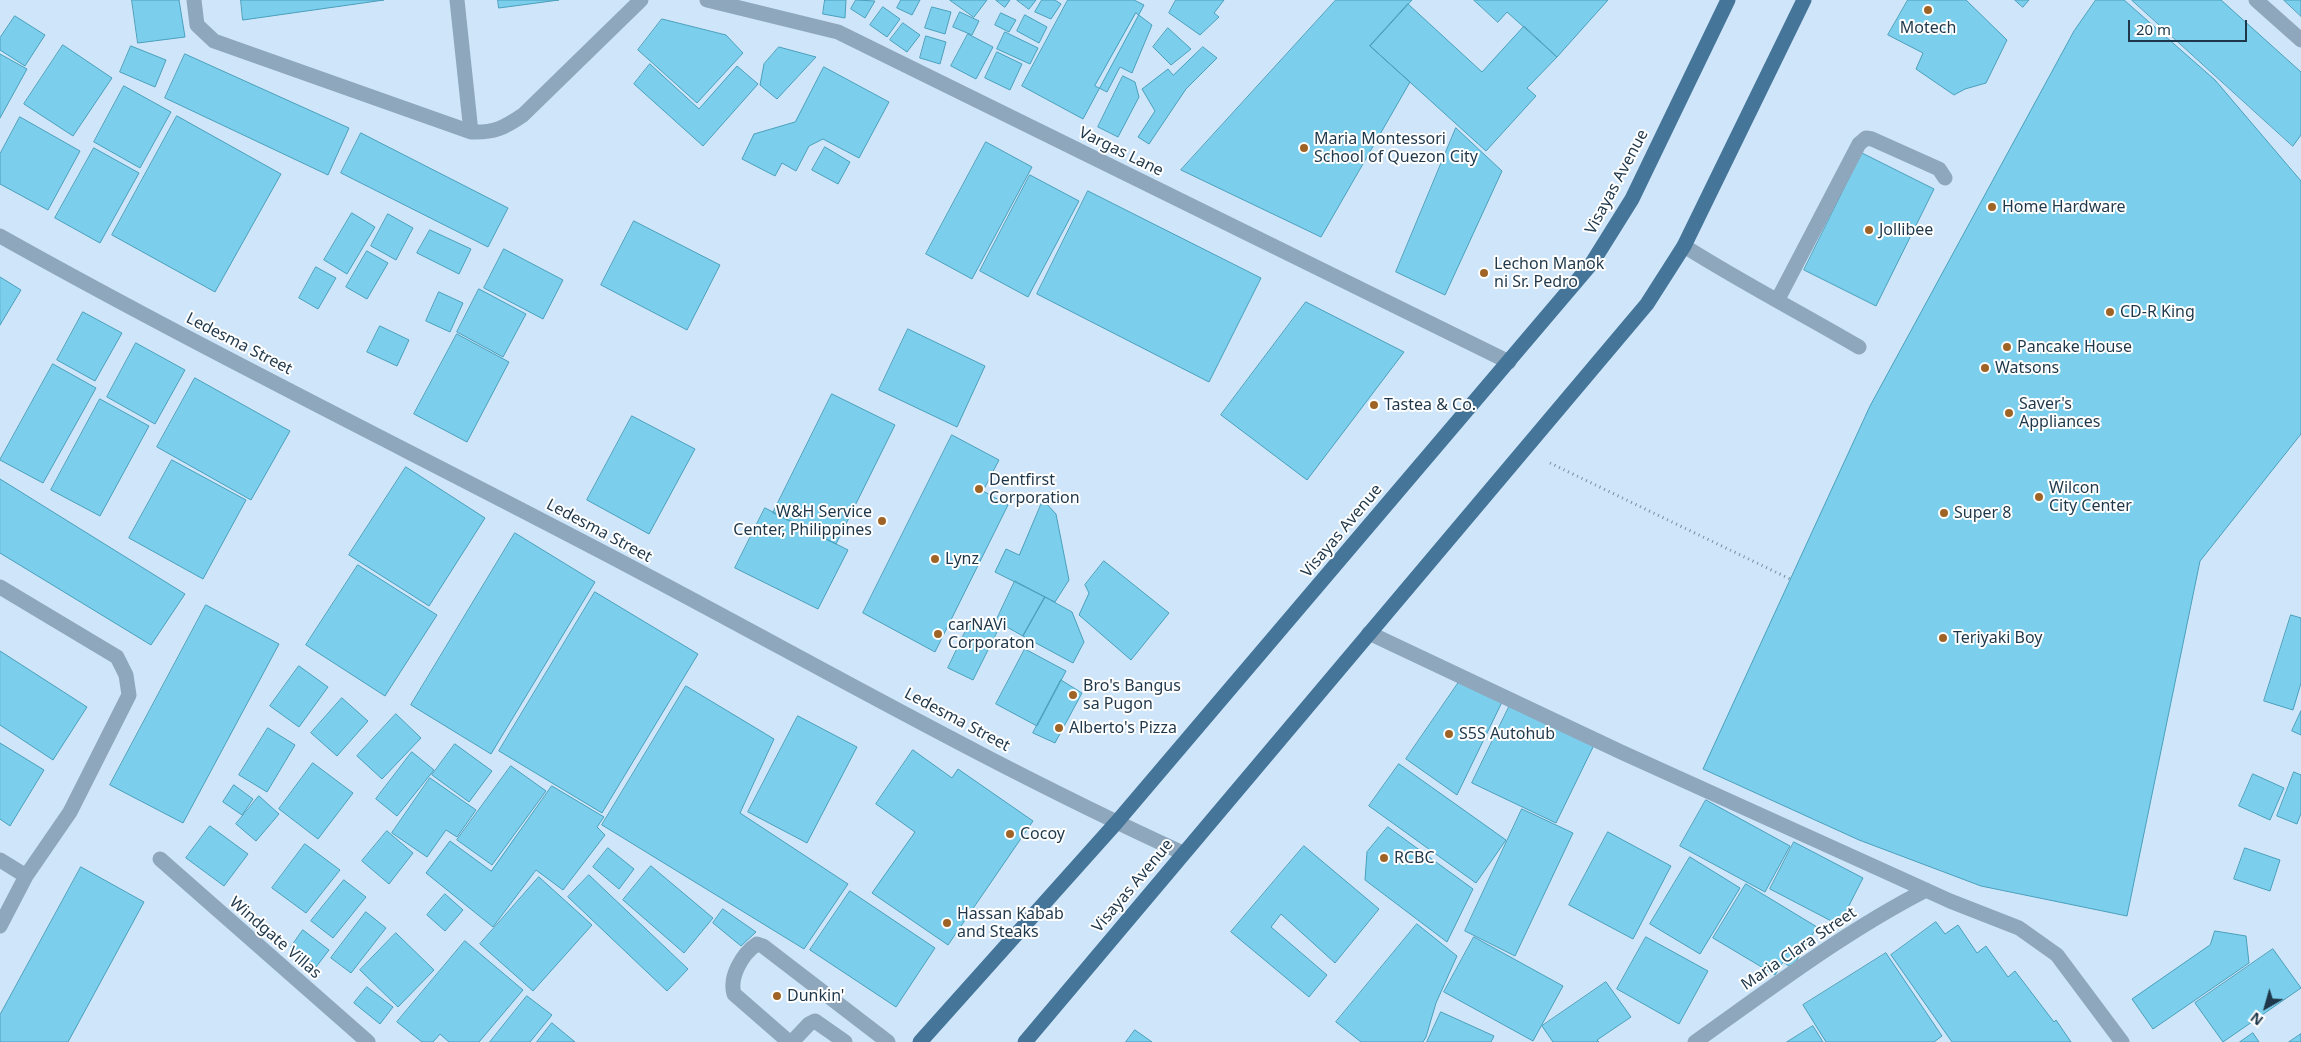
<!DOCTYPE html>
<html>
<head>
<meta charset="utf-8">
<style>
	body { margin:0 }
	#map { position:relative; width:2301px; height:1042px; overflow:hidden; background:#cfe6fa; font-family:"Noto Sans",sans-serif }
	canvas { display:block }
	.north { position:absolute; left:2241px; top:982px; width:50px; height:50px; -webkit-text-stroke:4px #fff; paint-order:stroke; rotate:218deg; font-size:14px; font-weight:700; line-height:20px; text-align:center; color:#1e374a }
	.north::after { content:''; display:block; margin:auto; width:18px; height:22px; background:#1e374a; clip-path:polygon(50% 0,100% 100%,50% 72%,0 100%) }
	.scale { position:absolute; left:2128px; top:20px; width:119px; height:22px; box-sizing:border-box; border:2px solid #1e374a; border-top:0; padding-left:6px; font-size:15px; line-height:18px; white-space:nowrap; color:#1e374a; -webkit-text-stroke:4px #fff; paint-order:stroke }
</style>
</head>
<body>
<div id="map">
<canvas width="2301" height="1042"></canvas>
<div class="north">N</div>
<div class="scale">20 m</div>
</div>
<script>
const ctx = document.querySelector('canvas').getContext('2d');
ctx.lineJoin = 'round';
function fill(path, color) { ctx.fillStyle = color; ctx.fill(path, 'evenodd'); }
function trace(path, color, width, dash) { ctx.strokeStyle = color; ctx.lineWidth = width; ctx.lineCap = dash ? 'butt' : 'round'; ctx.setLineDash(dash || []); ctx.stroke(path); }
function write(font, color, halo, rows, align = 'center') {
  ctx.font = font + ' "Noto Sans",sans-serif'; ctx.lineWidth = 4; ctx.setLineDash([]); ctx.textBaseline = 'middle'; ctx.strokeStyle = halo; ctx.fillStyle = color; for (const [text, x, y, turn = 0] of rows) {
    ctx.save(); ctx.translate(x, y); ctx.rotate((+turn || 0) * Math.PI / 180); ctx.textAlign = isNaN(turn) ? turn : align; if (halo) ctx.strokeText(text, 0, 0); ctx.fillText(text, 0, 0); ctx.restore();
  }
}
const building = new Path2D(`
	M132 0H179L185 37 138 43Z
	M241 0H384L243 20Z
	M498 0H559L499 8Z
	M825 0H846L845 18 823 14Z
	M856 0 875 1 865 18 851 9Z
	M901 0H920L912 15 897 8Z
	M950 0H987L974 17Z
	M996 0H1010L1005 7Z
	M1017 0H1036L1029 9Z
	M1042 0H1055L1061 4 1051 19 1035 12Z
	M1068 0H1134L1144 5 1083 119 1022 86Z
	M1176 0H1224L1214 13 1219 17 1200 35 1169 13Z
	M1336 0H1412L1370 46 1410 82 1321 237 1181 170Z
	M1474 0H1608L1557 57 1507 12 1498 22Z
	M1908 0H1966L2007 40 1986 83 1965 89 1954 95 1916 69 1923 53 1888 35Z
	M2015 0H2029L2023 7Z
	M2096 0H2124L2215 80 2301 181V434L2200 561 2127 916 1981 886 1859 840 1703 769 1870 406 2074 31Z
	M2132 0H2221L2301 72V135L2293 146Z
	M2284 0H2301V16Z
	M1408 4 1482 72 1524 26 1557 57 1527 88 1536 96 1486 151 1370 46Z
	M883 7 900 19 887 37 870 25Z
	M932 7 951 12 945 34 925 28Z
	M960 12 979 21 972 35 953 27Z
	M1001 13 1016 20 1009 32 995 25Z
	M1136 13 1152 25 1132 73 1120 67 1107 92 1095 86Z
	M1025 15 1047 27 1039 43 1017 31Z
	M15 16 45 35 25 66 0 50V38Z
	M662 19 726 35 743 53 697 103 638 50Z
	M903 23 920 35 907 52 890 40Z
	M1168 28 1191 49 1171 65 1153 47Z
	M1005 32 1038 48 1030 64 997 49Z
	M968 34 993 47 976 79 951 66Z
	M926 36 946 42 940 64 920 58Z
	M63 45 112 78 73 136 24 104Z
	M131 46 166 60 155 87 120 72Z
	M779 47 816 57 777 99 760 85 764 64Z
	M1203 47 1217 58 1186 89 1149 144 1138 137 1155 111 1142 89 1168 69 1173 75Z
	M997 52 1022 64 1010 90 985 78Z
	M0 54 27 69 0 118Z
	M185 54 349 128 328 175 165 98Z
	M650 64 699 109 737 66 758 84 703 146 634 84Z
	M824 67 889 102 859 158 823 139 809 146 796 171 782 163 775 176 742 159 754 134 795 122Z
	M1123 76 1135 82 1139 97 1118 137 1098 127Z
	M124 86 171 112 140 168 94 142Z
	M177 116 281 174 215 292 112 235Z
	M20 117 80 151 48 210 0 184V154Z
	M1456 128 1502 171 1445 295 1396 272Z
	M361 133 508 208 488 247 341 173Z
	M986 142 1032 167 972 279 926 254Z
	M825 147 850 162 838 184 812 170Z
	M94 148 139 173 100 243 55 218Z
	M1862 153 1934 189 1876 306 1804 270Z
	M1030 175 1079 201 1028 297 980 271Z
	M1088 191 1261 278 1209 382 1037 294Z
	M352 213 375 227 347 274 324 260Z
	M388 214 413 228 396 260 371 246Z
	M634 221 720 265 687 330 601 285Z
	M430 230 471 249 459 274 417 253Z
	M504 249 563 280 543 319 484 288Z
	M367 251 388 263 367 299 346 287Z
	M316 267 336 278 318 309 299 298Z
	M0 277 21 290 0 325Z
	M479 289 526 314 503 357 457 332Z
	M439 292 463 303 450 332 426 321Z
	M1306 302 1404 352 1307 480 1221 415Z
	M83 312 122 333 95 381 57 360Z
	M380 326 409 340 397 366 367 352Z
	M908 329 985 366 957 427 879 390Z
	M457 334 509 362 467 442 414 414Z
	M136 343 185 370 155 424 107 397Z
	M53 364 96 388 43 483 0 460Z
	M195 378 290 431 251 500 157 447Z
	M832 394 895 425 836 544 773 513Z
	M100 399 149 426 100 516 51 490Z
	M632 416 695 449 649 534 587 500Z
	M952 435 999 460 983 491 1008 505 935 652 863 613Z
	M172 460 246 500 203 579 129 538Z
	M406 467 485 518 429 606 349 555Z
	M0 479 185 594 151 645 0 553Z
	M1043 500 1056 514 1069 580 1055 602 995 572 1006 549 1019 555Z
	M765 508 848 550 818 609 735 568Z
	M515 533 595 582 491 754 411 705Z
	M1104 561 1169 613 1131 660 1079 615 1089 593 1085 585Z
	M358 565 437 615 385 696 306 645Z
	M1015 581 1045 597 1023 636 996 621Z
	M595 592 698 654 602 813 499 751Z
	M1045 597 1072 612 1084 642 1073 663 1023 636Z
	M206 605 279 644 183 823 110 785Z
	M2291 615 2301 618V683L2293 710 2264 701Z
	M972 618 998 630 973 680 948 668Z
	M1025 649 1066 671 1037 726 996 704Z
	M0 651 87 707 53 760 0 725Z
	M299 666 328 687 299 727 270 706Z
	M1061 680 1082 693 1055 743 1033 733Z
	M1459 682 1502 702 1457 795 1406 759Z
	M686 686 774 739 740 813 848 884 804 949 602 825Z
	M342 698 368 721 337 756 311 733Z
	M1510 705 1594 745 1556 823 1472 783Z
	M2301 711V735L2292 731Z
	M396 714 421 738 382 779 357 756Z
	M798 716 857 747 807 843 748 812Z
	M268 728 295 745 267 792 239 775Z
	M0 743 44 770 10 826 0 819Z
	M455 744 492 771 469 802 432 775Z
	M913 750 952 778 958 769 1033 821 948 945 872 893 915 832 876 804Z
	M412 752 434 770 397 816 376 799Z
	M313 763 353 793 318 839 279 809Z
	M1399 764 1506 840 1476 883 1369 806Z
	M511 766 546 791 492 865 457 840Z
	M2294 772 2301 775V813L2297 824 2277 816Z
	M2253 774 2284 788 2270 820 2239 806Z
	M430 778 476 810 457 837 446 830 427 857 392 833Z
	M234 785 253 799 242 815 223 802Z
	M552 786 604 817 597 827 605 835 563 890 536 870 493 927 426 873 450 841 491 871Z
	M259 796 279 814 256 841 236 824Z
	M1706 800 1790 846 1765 892 1680 846Z
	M1522 809 1573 833 1515 956 1465 931Z
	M210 826 248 854 224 886 186 858Z
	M1388 827 1473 889 1447 942 1365 880 1367 852Z
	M387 831 413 853 389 884 362 861Z
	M1608 832 1671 866 1633 939 1569 905Z
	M1794 842 1863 878 1839 925 1770 889Z
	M305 844 340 870 306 913 272 888Z
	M1304 846 1379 909 1335 963 1281 914 1271 927 1327 975 1309 997 1231 932Z
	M608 848 634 869 619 889 593 867Z
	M2245 848 2280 860 2270 891 2234 879Z
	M1690 857 1740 888 1700 954 1650 924Z
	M651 866 713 918 684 953 623 900Z
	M81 867 144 902 68 1042H0V1015Z
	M589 875 688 969 667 991 568 897Z
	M539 877 592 925 533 991 480 944Z
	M344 880 366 897 333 938 311 921Z
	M1746 884 1817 927 1792 968 1783 962 1775 975 1713 938Z
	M850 891 935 948 896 1007 810 950Z
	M445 894 463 910 445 931 427 915Z
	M723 909 756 932 741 946 713 923Z
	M366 912 386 928 351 973 331 958Z
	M1936 922 1945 934 1958 925 1977 953 1986 946 2008 977 2015 971 2054 1022 2056 1020 2071 1042H1952L1891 955Z
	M1417 924 1457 956 1436 1003 1426 1037 1423 1042H1361L1336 1022Z
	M303 930 329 950 316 967 291 947Z
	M2215 931 2246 936 2249 963 2153 1029 2132 999 2210 945Z
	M396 933 434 970 398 1007 360 970Z
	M1474 937 1563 986 1533 1041 1444 992Z
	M1646 937 1708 971 1679 1024 1617 989Z
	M465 941 523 990 479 1042H449L440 1034 433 1042H422L397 1022Z
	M2273 949 2301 988 2223 1042 2195 1003Z
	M1886 953 1942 1036 1934 1042H1826L1803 1005Z
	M1606 982 1631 1017 1597 1040 1599 1042H1553L1542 1026Z
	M367 987 393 1007 380 1024 354 1003Z
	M527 996 552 1015 530 1042H490Z
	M1441 1012 1494 1036 1491 1042H1427Z
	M552 1023 575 1042H537Z
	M1813 1026 1823 1042H1787Z
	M1135 1030 1152 1042H1126Z
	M2253 1033 2259 1042H2240Z
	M2301 1034V1042H2289Z`);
const path = new Path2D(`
	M1550 463 1790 579`);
const minor = new Path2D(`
	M194 0 197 25 214 41 471 132C494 133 504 128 523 115L641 0
	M457 0 471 132
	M707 0 838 32 1509 362
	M2256 0 2301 40
	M0 236C207 352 420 456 629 566 813 663 994 767 1183 853
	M1684 246C1741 282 1801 313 1859 347
	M1778 299 1859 144 1866 138 1872 139 1939 169 1945 178
	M0 587 117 657 126 675 129 695 70 812 26 876 0 926
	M1369 633 1621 752 1884 871 1950 901 2019 928 2057 955 2122 1042
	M160 859 368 1042
	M0 860 26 876
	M789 1042 734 994C729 977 742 954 757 944L763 946 888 1042
	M792 1042 809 1024 815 1021 845 1042
	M1695 1042C1770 989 1844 932 1926 890`);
const major = new Path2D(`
	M920 1042 1116 823 1592 263 1632 199 1728 0
	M1025 1042 1647 304 1684 246 1804 0`);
const markers = [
	[1928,10,5,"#9f6425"],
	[1304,148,5,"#9f6425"],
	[1992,207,5,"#9f6425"],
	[1869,230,5,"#9f6425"],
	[1484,273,5,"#9f6425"],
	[2110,312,5,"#9f6425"],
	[2007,347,5,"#9f6425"],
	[1985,368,5,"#9f6425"],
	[1374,405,5,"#9f6425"],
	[2009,413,5,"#9f6425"],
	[979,489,5,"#9f6425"],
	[2039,497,5,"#9f6425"],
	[1944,513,5,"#9f6425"],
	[882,521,5,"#9f6425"],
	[935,559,5,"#9f6425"],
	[938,634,5,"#9f6425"],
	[1943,638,5,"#9f6425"],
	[1073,695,5,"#9f6425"],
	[1059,728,5,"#9f6425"],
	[1449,734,5,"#9f6425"],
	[1010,834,5,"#9f6425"],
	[1384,858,5,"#9f6425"],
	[947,923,5,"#9f6425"],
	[777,996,5,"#9f6425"]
];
const poiNames = [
	["Motech",1928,28,"center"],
	["Maria Montessori",1314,139],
	["School of Quezon City",1314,157],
	["Home Hardware",2002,207],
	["Jollibee",1879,230],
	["Lechon Manok",1494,264],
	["ni Sr. Pedro",1494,282],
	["CD-R King",2120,312],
	["Pancake House",2017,347],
	["Watsons",1995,368],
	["Saver's",2019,404],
	["Appliances",2019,422],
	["Tastea & Co.",1384,405],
	["Dentfirst",989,480],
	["Corporation",989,498],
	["Wilcon",2049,488],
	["City Center",2049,506],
	["W&H Service",872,512,"right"],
	["Center, Philippines",872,530,"right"],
	["Super 8",1954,513],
	["Lynz",945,559],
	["carNAVi",948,625],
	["Corporaton",948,643],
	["Teriyaki Boy",1953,638],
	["Bro's Bangus",1083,686],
	["sa Pugon",1083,704],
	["Alberto's Pizza",1069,728],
	["S5S Autohub",1459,734],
	["Cocoy",1020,834],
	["RCBC",1394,858],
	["Hassan Kabab",957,914],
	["and Steaks",957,932],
	["Dunkin'",787,996]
];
const streetNames = [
	["Vargas Lane",1121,152,26],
	["Visayas Avenue",1617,182,-62],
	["Ledesma Street",239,344,27],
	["Ledesma Street",599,531,28],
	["Visayas Avenue",1342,531,-50],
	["Ledesma Street",957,720,28],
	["Visayas Avenue",1133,886,-50],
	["Windgate Villas",275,938,41],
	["Maria Clara Street",1799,949,-34]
];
fill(building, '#7bcfed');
trace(building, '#4a9fbb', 1);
trace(path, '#768ea1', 3, [1, 4]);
trace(minor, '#8ea7bc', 15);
trace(major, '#457599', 15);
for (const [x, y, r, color] of markers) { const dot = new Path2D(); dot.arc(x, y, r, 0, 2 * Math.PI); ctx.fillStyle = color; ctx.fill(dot); trace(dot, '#fff', 2); }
write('16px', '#1e374a', '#fff', poiNames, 'left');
write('16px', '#1e374a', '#fff', streetNames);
</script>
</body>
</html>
